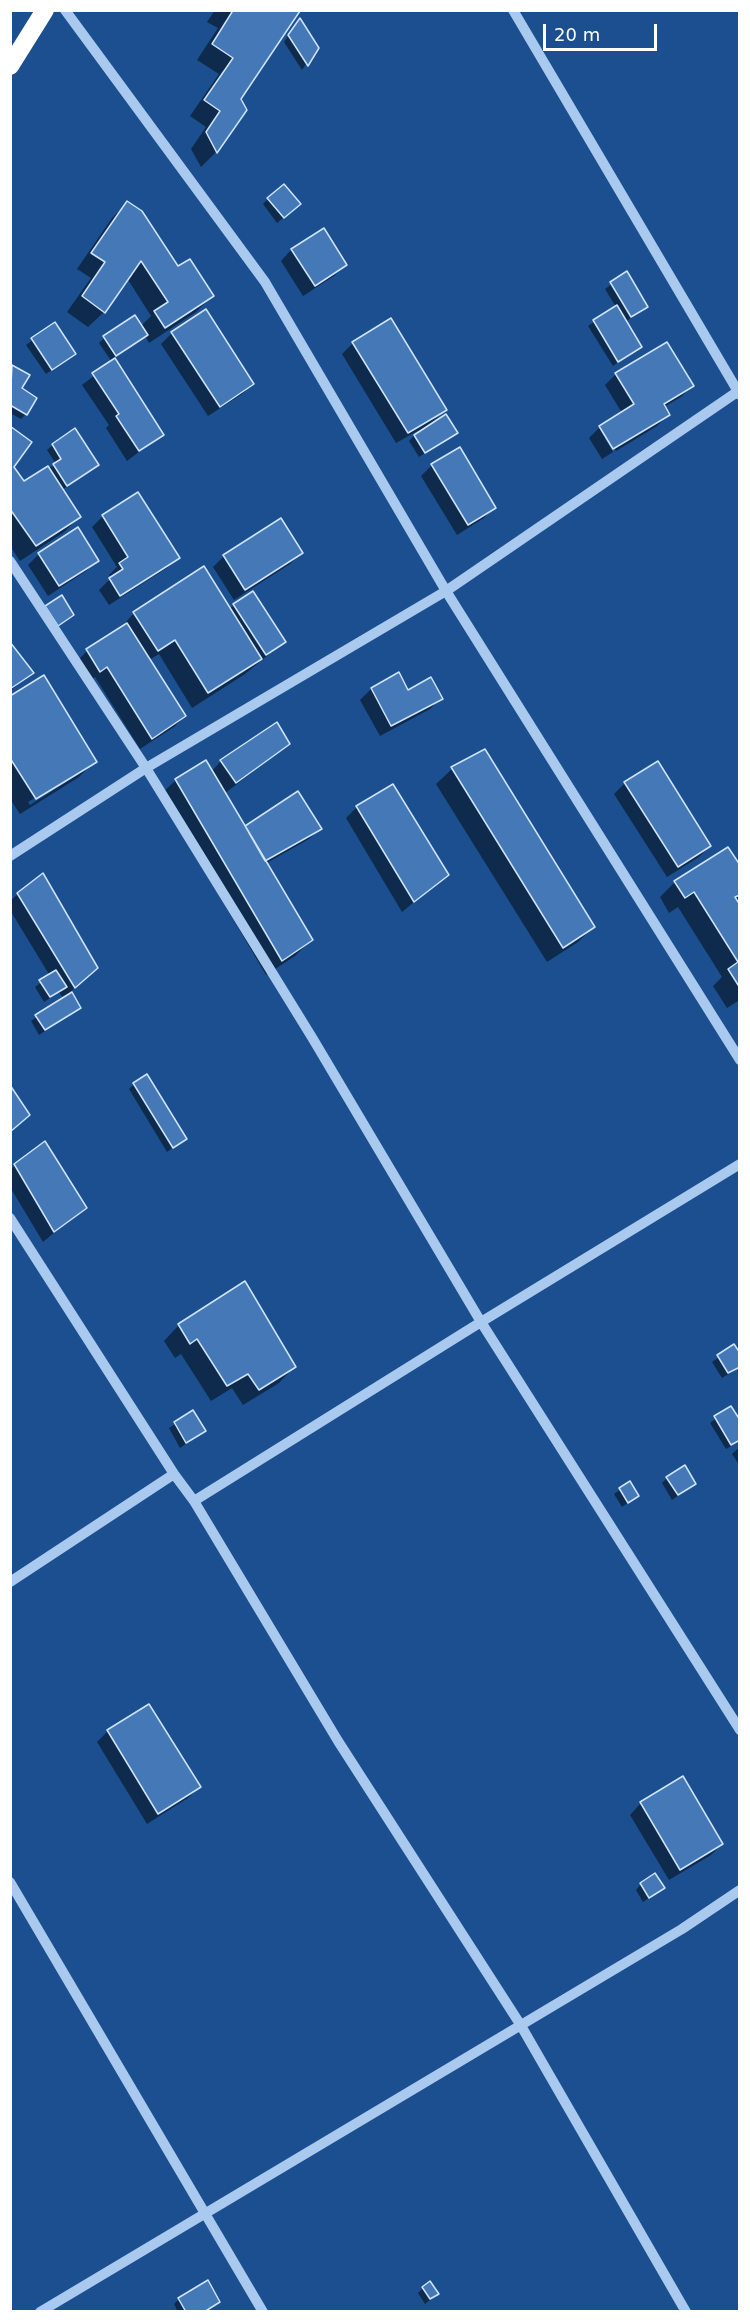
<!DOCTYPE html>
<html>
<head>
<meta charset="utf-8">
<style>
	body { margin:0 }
	#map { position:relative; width:750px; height:2322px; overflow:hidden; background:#1b4f8f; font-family:"DejaVu Sans",sans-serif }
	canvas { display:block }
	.frame { position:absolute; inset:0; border:12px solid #fff; pointer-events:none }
	.scale { position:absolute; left:543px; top:24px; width:114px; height:27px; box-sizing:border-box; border:3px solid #fff; border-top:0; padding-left:8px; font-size:18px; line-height:21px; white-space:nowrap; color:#fff; -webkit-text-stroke:4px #1b4f8f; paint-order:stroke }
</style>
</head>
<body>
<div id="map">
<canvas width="750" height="2322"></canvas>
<div class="frame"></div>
<div class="scale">20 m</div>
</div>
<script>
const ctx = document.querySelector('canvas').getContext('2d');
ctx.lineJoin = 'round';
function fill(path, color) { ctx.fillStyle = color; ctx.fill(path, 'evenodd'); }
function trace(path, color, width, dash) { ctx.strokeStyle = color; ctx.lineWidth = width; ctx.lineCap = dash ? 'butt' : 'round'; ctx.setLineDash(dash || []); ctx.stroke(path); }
const shadow = new Path2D(`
	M215 10H298L239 99 245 110 216 152 201 167 191 149 206 127 190 116 219 74 197 60 218 28 207 22Z
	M295 26 317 48 302 70 284 42Z
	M268 199 294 209 277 223 263 204Z
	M127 203 178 268 212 296 196 312 149 343 145 336 113 358 162 434 127 461 106 428 109 425 82 385 112 362 99 343 104 338 141 326 151 316 127 278 104 312 88 327 67 312 91 278 77 269 112 218Z
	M323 230 345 265 334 276 303 296 281 261 291 250Z
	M627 273 647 307 625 322 640 346 613 366 588 326 616 307 605 289Z
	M54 324 74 354 46 374 26 345Z
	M172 333 253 383 242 394 208 416 161 344Z
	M353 343 445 410 429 425 456 433 419 457 409 441 419 430 396 443 342 354Z
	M12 367 26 414 21 419 10 413Z
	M616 374 692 386 681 397 664 407 668 415 657 426 616 451 602 428H599L622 413 605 385Z
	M10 428 13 467 23 483 56 464 47 450 53 445 97 465 62 490 79 517 64 532 20 561 10 546Z
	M599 428 613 452 602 459 589 438Z
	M432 465 494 507 484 518 457 535 421 476Z
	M137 494 178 557 167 568 109 605 99 590 111 578 109 575 117 567 92 527 103 516Z
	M301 553 290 564 234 600 213 567 224 556Z
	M39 554 97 560 86 571 48 596 28 565Z
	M203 569 229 609 234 605 284 642 245 674 192 708 159 654 149 660 185 716 174 727 140 749 95 677 88 682 76 662 87 651 119 630 134 613Z
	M10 646 32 673 10 691Z
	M398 674 407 692 441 698 430 709 380 736 360 700 371 689Z
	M10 697 95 761 79 777 20 814 10 799ZM79 771V774L30 805 28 802Z
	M289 744 224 794 244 828H320L309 839 265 864 311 940 295 956 266 975 160 795 176 780 211 772 221 761Z
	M485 751 593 927 578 942 547 962 436 784 452 769Z
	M625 783 710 846 699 857 667 877 614 794Z
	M357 807 447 875 402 912 346 818Z
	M740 868V898L736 902 740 907V1004L738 1001 727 1008 713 986 722 977 678 907 669 913 660 897 675 882Z
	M18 894 86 979 70 992 79 1008 39 1035 31 1021 64 999 59 992 44 1002 35 987 50 976 10 910V901Z
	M134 1084 185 1138 167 1152 129 1089Z
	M15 1165 85 1207 43 1242 10 1187V1170Z
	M179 1325 294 1367 279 1383 243 1405 232 1388 211 1401 181 1354 175 1358 164 1341Z
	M734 1347 740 1367 722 1378 712 1362Z
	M730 1408 740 1423V1441L726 1449 710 1423Z
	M193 1412 204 1431 180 1448 169 1428Z
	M740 1447V1466L732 1454Z
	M667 1478 695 1483 672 1500 662 1483Z
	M629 1483 637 1496 622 1507 614 1494Z
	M108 1731 199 1787 188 1798 147 1824 97 1742Z
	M682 1778 722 1844 711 1855 669 1880 630 1815 640 1804Z
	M641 1884 663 1888 643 1902 636 1890Z
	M423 2288 437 2294 425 2304 418 2293Z
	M179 2299 218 2301 205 2312H178L174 2304Z`);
const building = new Path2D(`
	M229 10 300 11 241 99 247 110 217 153 206 132 220 111 204 100 233 58 212 44 232 12Z
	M300 18 319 48 308 66 288 35Z
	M284 184 301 204 284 218 267 198Z
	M127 201 142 211 178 266 190 259 214 296 165 328 154 311 168 302 141 261 105 313 82 296 105 262 91 253Z
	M324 228 347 265 315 286 291 249Z
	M627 271 648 307 631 317 610 282Z
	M617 305 642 347 618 362 593 320Z
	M206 309 254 384 220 407 171 332Z
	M135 315 148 335 116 356 103 336Z
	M391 318 447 410 408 433 352 342Z
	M55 322 76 354 52 370 31 338Z
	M667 342 694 386 664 404 670 415 613 449 599 426 634 404 615 373Z
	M115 358 164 435 139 451 116 416 119 414 92 373Z
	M12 365 30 375 22 388 37 398 27 415 10 405Z
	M446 414 458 433 425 453 414 435Z
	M10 426 32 442 14 467 24 481 48 466 81 517 36 546 10 509Z
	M75 428 99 465 67 486 53 464 61 459 52 444Z
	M460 447 496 508 468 525 431 464Z
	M138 492 180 558 120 596 109 578 123 569 119 563 128 557 102 515Z
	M281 518 303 553 245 590 223 555Z
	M78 527 99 561 59 586 38 553Z
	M204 566 262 659 208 693 175 640 158 651 133 612Z
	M253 591 286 642 266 655 233 604Z
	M62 595 74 615 58 626 45 606Z
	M127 623 186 716 152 739 107 667 100 672 86 649Z
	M10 642 34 673 10 689Z
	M399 672 408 690 431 677 443 699 391 726 371 688Z
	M44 675 97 762 36 799 10 758V696Z
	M277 722 290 744 236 783 220 760Z
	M485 749 595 927 563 948 451 767Z
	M206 760 313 940 282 961 175 779Z
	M658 761 711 846 678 867 624 782Z
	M393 784 449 875 414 902 356 806Z
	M298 791 322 829 265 861 245 826Z
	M728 847 740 865V895L735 897 740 905V988L728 969 738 962 694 892 685 898 674 881Z
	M43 873 98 968 75 988 17 893Z
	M56 970 67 987 50 997 39 980Z
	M72 992 81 1008 45 1030 35 1015Z
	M147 1074 187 1139 173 1148 133 1083Z
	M10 1085 30 1115 10 1132Z
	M45 1141 87 1208 54 1232 14 1164Z
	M245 1281 296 1367 259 1390 248 1374 227 1386 197 1339 190 1344 178 1324Z
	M734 1344 740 1353V1367L728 1373 717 1355Z
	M731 1406 740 1420V1440L731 1445 714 1416Z
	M193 1410 206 1431 186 1443 174 1422Z
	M685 1465 696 1484 678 1495 666 1477Z
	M630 1481 639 1496 628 1503 619 1488Z
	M149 1704 201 1787 158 1814 107 1730Z
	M683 1776 723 1844 680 1870 640 1802Z
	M655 1873 665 1888 649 1898 640 1883Z
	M208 2280 220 2302 204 2312H186L178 2298Z
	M430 2281 439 2294 430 2299 422 2287Z`);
const minor = new Path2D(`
	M65 10 265 282 446 591 740 1060
	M513 10 740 395
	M10 561 146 768 313 1039 481 1322 740 1730
	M10 856 146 768 446 591 740 390
	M10 1218 174 1474 194 1501 338 1741 520 2024 686 2312
	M194 1501 481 1322 740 1164
	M10 1582 174 1474
	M10 1882 263 2312
	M40 2312 682 1929 740 1890`);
const highway = new Path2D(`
	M10 66 45 10`);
fill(shadow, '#0007');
fill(building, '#4478b7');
trace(building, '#cfe3fa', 1.5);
trace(minor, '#a9c9ee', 10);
trace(highway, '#fff', 18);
</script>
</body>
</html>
